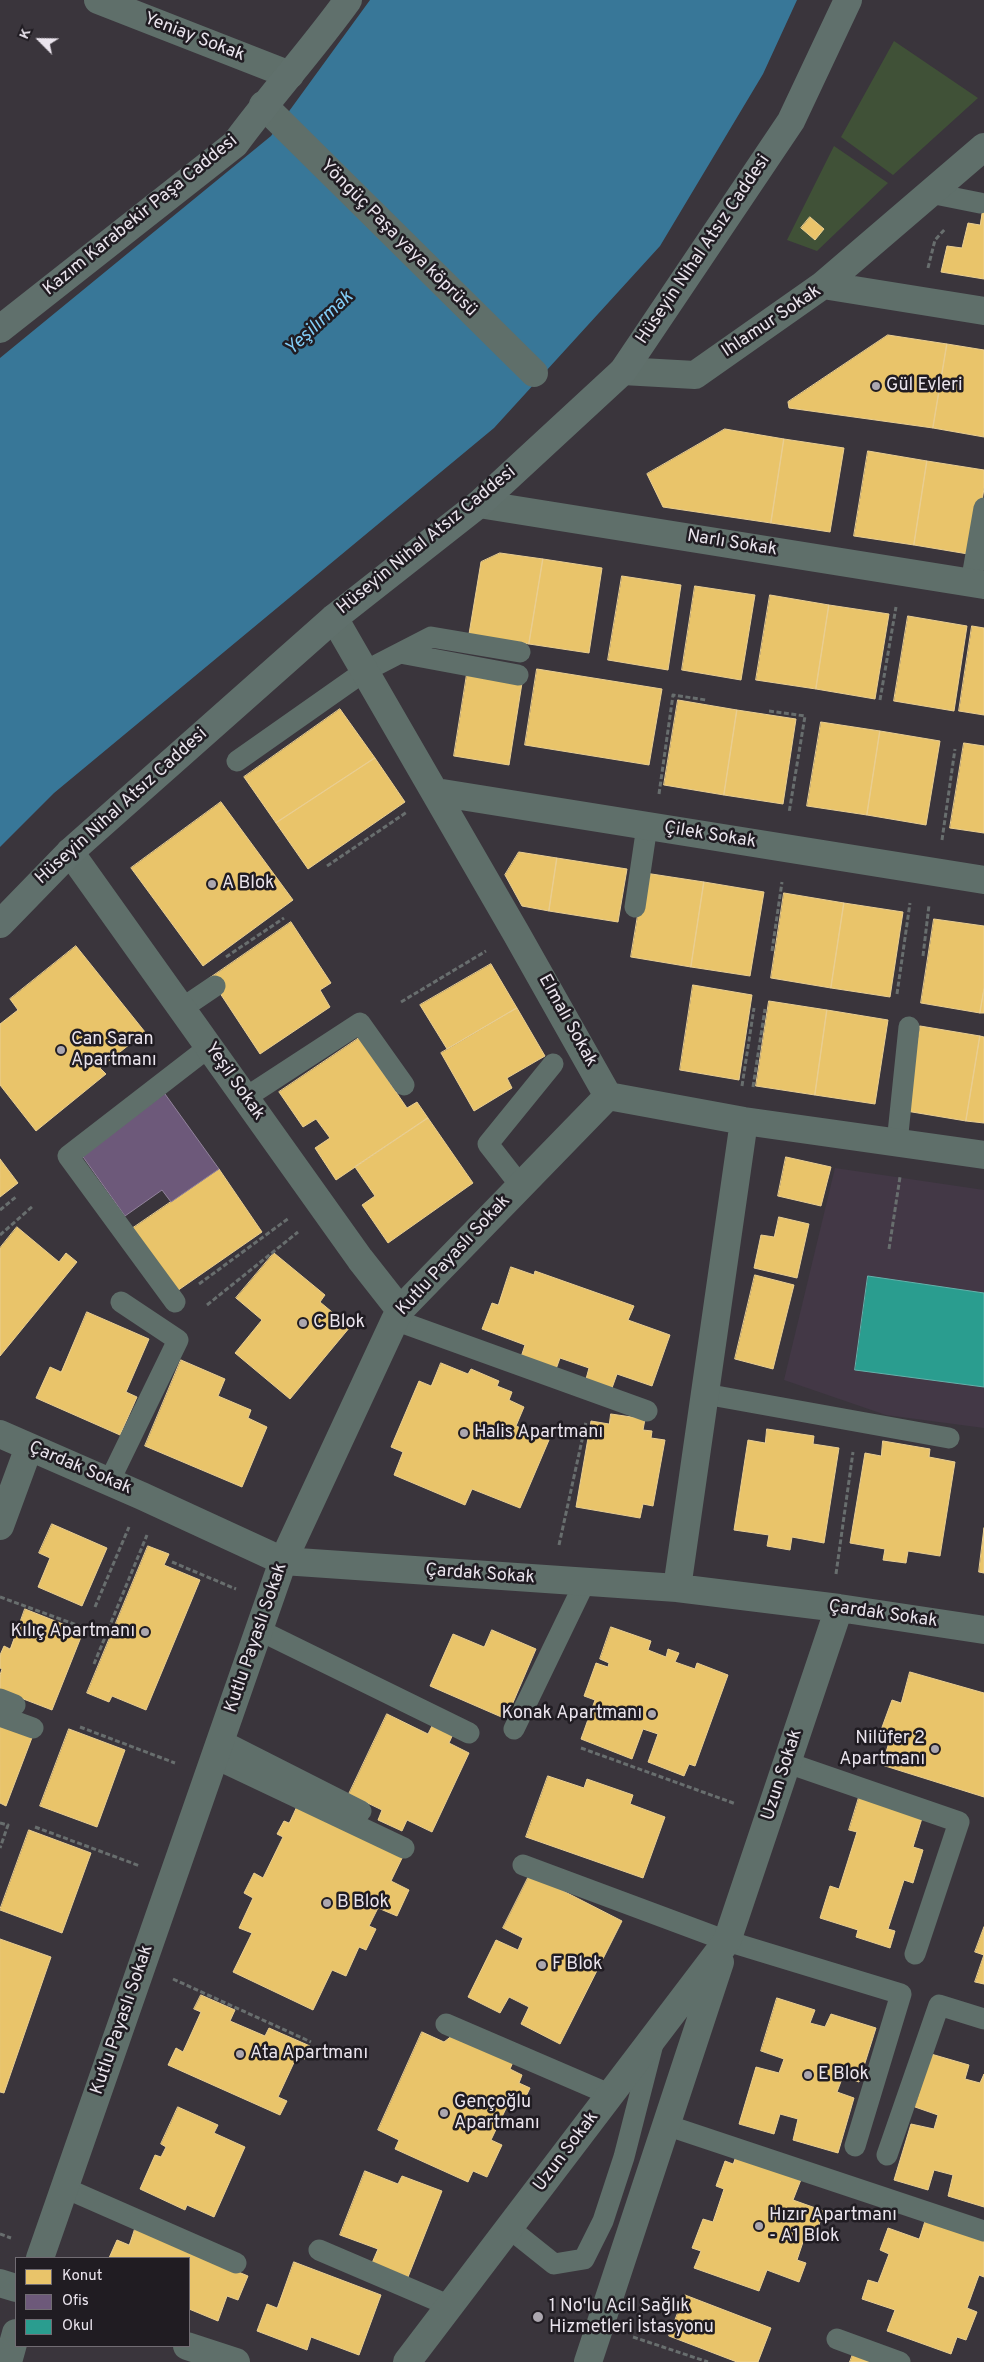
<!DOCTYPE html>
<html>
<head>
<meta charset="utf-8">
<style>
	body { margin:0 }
	#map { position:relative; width:984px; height:2362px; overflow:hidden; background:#3a353c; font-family:Overpass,sans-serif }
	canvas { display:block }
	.legend { position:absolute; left:15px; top:2257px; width:175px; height:90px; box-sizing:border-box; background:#201c22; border:1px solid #716c73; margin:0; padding:6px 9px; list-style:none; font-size:15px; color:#eae4ed }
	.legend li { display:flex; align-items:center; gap:10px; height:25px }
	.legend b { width:25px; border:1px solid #716c73 }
	.north { position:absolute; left:15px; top:15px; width:50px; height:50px; -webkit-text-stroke:4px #201c22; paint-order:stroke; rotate:293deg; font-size:14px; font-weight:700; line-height:20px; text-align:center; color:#eae4ed }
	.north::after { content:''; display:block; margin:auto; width:18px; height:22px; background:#eae4ed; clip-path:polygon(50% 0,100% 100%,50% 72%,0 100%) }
</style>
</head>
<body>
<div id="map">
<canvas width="984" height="2362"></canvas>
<ul class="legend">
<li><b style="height:14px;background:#e9c46a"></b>Konut</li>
<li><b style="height:14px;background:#6d597a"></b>Ofis</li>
<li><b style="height:14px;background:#2a9d8f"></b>Okul</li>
</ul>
<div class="north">K</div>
</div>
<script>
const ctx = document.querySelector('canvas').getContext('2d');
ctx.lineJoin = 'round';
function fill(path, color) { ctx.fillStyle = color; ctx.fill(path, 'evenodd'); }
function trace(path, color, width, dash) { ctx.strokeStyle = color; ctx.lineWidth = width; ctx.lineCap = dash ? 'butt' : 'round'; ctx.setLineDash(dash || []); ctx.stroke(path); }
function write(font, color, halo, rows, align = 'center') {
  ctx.font = font + ' Overpass,sans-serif'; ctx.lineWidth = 5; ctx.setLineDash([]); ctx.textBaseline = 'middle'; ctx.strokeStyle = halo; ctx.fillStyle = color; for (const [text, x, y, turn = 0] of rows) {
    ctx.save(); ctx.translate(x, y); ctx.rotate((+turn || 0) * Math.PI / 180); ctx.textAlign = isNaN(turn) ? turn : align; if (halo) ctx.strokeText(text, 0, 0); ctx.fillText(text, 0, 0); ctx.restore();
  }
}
const education = new Path2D(`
	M835 1168 984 1190V1428L886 1415 784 1380Z`);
const green = new Path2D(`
	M894 41 978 98 893 175 841 137Z
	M834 146 888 183 817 251 787 240Z`);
const water = new Path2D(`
	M370 0H797L763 74 660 246 494 428 54 793 0 847V358L271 136Z`);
const homes = new Path2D(`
	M984 200V279L941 272 947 246 962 248 968 223 980 225Z
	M810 217 824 229 815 240 801 228Z
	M888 335 947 344 933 428 789 408 788 402Z
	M947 344 984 350V437L933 428Z
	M725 429 784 439 771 523 663 507 647 474Z
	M784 439 844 448 830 532 771 523Z
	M868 451 927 461 914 545 854 536Z
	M927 461 984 470V488L974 555 914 545Z
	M500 553 543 559 529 644 469 634 481 562Z
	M543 559 602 568 589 653 529 644Z
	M622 576 681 585 668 670 608 660Z
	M695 586 755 595 741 680 682 670Z
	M770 595 829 605 816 689 756 680Z
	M829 605 889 614 875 699 816 689Z
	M908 616 967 626 954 711 894 701Z
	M972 626 984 628V715L959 711Z
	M537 669 662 689 649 765 525 745Z
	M467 674 522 683 509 765 454 756Z
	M678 700 737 710 724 795 664 785Z
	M340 709 375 758 276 823 244 777Z
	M737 710 796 719 783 804 724 795Z
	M821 722 880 731 867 815 807 806Z
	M880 731 940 741 926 825 867 815Z
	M964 743 984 746V833L950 828Z
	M375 758 405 802 308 869 276 823Z
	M221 802 293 900 203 966 131 868Z
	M519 852 557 858 549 911 522 906 505 875Z
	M557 858 627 869 618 922 549 911Z
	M645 873 704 882 691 967 631 957Z
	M704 882 764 892 750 976 691 967Z
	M784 893 844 903 831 988 771 978Z
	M844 903 903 912 890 997 831 988Z
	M934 919 984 926V989L980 1013 921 1003Z
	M291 922 331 983 320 990 330 1007 260 1054 210 978Z
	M76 946 145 1032 100 1068 106 1074 36 1131 0 1085V1024L18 1010 10 999Z
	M491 964 517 1008 447 1049 420 1005Z
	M693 985 752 995 739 1080 680 1070Z
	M984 989V1013H980Z
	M769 1001 827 1010 815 1095 756 1086Z
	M517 1008 545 1056 507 1078 512 1088 474 1111 441 1053Z
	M827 1010 888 1020 875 1104 815 1095Z
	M920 1026 980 1036 966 1121 906 1111Z
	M980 1036 984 1037V1123L966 1121Z
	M359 1038 407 1108 417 1102 428 1118 336 1180 315 1148 330 1138 316 1119 303 1127 279 1092Z
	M428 1118 473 1183 388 1243 362 1205 375 1196 355 1167Z
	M786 1157 831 1167 821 1206 778 1196Z
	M0 1159 18 1183 0 1197Z
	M219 1169 262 1232 177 1291 133 1228Z
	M779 1217 809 1224 797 1278 754 1268 761 1235 774 1237Z
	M17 1227 59 1262 66 1253 77 1262 0 1356V1248Z
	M274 1253 325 1295 320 1302 350 1327 290 1399 235 1353 262 1320 236 1298Z
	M511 1267 534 1275 535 1271 634 1306 628 1320 670 1335 652 1386 617 1374 612 1388 586 1379 589 1368 560 1358 555 1372 520 1360 525 1345 482 1329 492 1303 498 1305Z
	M755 1275 794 1285 773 1369 735 1359Z
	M87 1312 149 1339 126 1392 137 1397 120 1435 36 1398 50 1367 61 1372Z
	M181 1360 225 1379 218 1396 251 1410 248 1418 267 1427 242 1487 145 1446Z
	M441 1363 468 1374 471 1369 499 1381 497 1386 512 1392 509 1400 524 1407 516 1426 549 1440 520 1508 472 1489 465 1505 394 1475 403 1452 391 1447 419 1381 431 1386Z
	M611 1414 645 1419 643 1430 652 1431 651 1438 665 1440 653 1506 643 1504 640 1518 576 1507 591 1421 609 1424Z
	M767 1429 814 1436 813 1444 839 1448 824 1543 792 1537 790 1550 767 1546 769 1535 734 1530 748 1440 765 1443Z
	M883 1441 930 1449 929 1457 955 1462 940 1556 908 1551 906 1563 883 1560 885 1549 850 1543 865 1453 881 1456Z
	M52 1524 107 1548 82 1606 38 1587 50 1558 39 1553Z
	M984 1528V1573L979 1572Z
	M148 1546 169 1554 164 1565 200 1580 146 1710 112 1696 109 1702 87 1693Z
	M25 1609 83 1632 52 1710 0 1690V1675L2 1669 0 1668V1655L4 1646 10 1649Z
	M611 1627 651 1641 648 1650 666 1657 668 1649 679 1653 675 1662 695 1669 697 1663 728 1675 695 1766 689 1764 684 1776 648 1762 658 1734 643 1729 632 1759 581 1739 595 1700 584 1696 596 1663 608 1667 609 1663 600 1659Z
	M492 1630 536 1649 506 1719 430 1686 453 1634 484 1647Z
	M910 1672 984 1693V1797L882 1765 892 1733 881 1730 892 1700 901 1703Z
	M387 1714 428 1734 433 1724 453 1734 449 1743 469 1753 432 1832 407 1820 402 1831 378 1820 382 1810 349 1794Z
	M0 1723 33 1735 6 1806 0 1803Z
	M69 1729 125 1750 97 1827 40 1806Z
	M548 1776 584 1788 587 1779 633 1795 630 1804 665 1817 643 1878 526 1837Z
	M860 1794 923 1815 913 1847 923 1850 913 1883 904 1880 888 1929 895 1931 890 1948 856 1937 858 1930 820 1918 830 1886 839 1889 857 1832 849 1830Z
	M298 1805 404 1854 391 1881 409 1890 397 1916 378 1908 369 1926 376 1929 366 1950 359 1947 346 1976 332 1970 313 2010 233 1972 252 1933 239 1928 253 1898 244 1893 254 1873 263 1878 283 1837 277 1834 284 1821 289 1823Z
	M29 1830 91 1853 62 1933 0 1910Z
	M530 1874 622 1921 560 2044 521 2024 529 2007 509 1997 500 2013 468 1997 496 1940 518 1950 523 1938 503 1928Z
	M984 1927V1955L975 1952Z
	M0 1939 51 1957 4 2093 0 2092Z
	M984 1955V1984L975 1982Z
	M201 1995 235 2010 230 2021 265 2036 269 2028 310 2046 305 2059 297 2056 278 2097 287 2101 280 2115 168 2065 176 2048 183 2052 201 2012 194 2009Z
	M777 1998 815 2010 810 2023 825 2027 831 2014 876 2028 859 2082 843 2076 837 2092 854 2098 838 2153 793 2140 798 2119 780 2114 774 2134 739 2124 756 2067 779 2073 784 2059 761 2051Z
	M422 2032 444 2042 453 2035 513 2062 510 2069 522 2075 519 2083 530 2088 522 2105 510 2100 491 2140 502 2145 487 2177 473 2171 468 2182 395 2149 399 2140 378 2130Z
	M931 2054 969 2065 965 2079 980 2083 984 2074V2207L948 2196 953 2175 934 2170 928 2190 894 2180 911 2124 934 2129 938 2115 915 2107Z
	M178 2107 218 2125 214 2133 245 2147 214 2217 187 2205 185 2210 140 2189 155 2155 161 2157 166 2147 161 2144Z
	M737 2154 802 2177 793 2200 824 2211 816 2233 807 2230 797 2260 806 2263 799 2282 767 2270 759 2291 694 2268 701 2251 692 2248 703 2219 713 2222 724 2189 716 2186 725 2161 733 2164Z
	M365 2171 398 2184 402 2176 442 2191 408 2277 372 2263 378 2249 340 2235Z
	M927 2216 984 2237V2277L979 2275 967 2308 977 2312 966 2340 957 2337 951 2354 887 2331 895 2310 862 2299 868 2280 878 2283 889 2254 880 2250 888 2228 919 2239Z
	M135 2229 248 2276 238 2300 227 2296 218 2321 189 2309V2258H109L117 2240 129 2245Z
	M294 2262 381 2295 359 2355 311 2337 307 2350 257 2331 267 2304 277 2308Z
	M685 2295 771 2328 758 2362H737L669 2336Z
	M853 2354 875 2362H850Z`);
const offices = new Path2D(`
	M165 1094 219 1169 171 1202 162 1190 125 1216 81 1154Z`);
const schools = new Path2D(`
	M868 1276 984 1293V1387L855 1370Z`);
const path = new Path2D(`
	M928 268 935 240 945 229
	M880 700 896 607
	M769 711 805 716 789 813
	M659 794 673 695 706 700
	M942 840 955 749
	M327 866 407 812
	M772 951 782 882
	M923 956 929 905
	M226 957 284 918
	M897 994 910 903
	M401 1002 486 951
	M742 1086 754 1008
	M753 1087 765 1009
	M0 1210 17 1196
	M0 1235 33 1206
	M889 1249 900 1177
	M199 1284 289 1218
	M207 1305 298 1232
	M559 1545 586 1422
	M172 1562 236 1589
	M836 1574 853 1452
	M0 1597 85 1628
	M95 1607 129 1527
	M94 1664 147 1535
	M80 1727 175 1763
	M581 1748 736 1804
	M0 1823 8 1825 0 1848
	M35 1827 140 1866
	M173 1979 311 2042
	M0 2234 11 2238
	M633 2337 708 2362`);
const lane = new Path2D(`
	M930 193 980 203
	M971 583 984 508
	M400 653 518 675
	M237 761 365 671 431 637 520 652
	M635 907 647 826
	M181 1009 215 986
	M245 1098 360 1023 404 1085
	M897 1143 909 1027
	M520 1185 488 1144 553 1064
	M175 1302 68 1156 209 1047
	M395 1320 647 1411
	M705 1394 949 1438
	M109 1482 178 1340 121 1302
	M259 1630 469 1733
	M0 1699 15 1705
	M0 1716 33 1728
	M514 1729 585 1582
	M221 1740 361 1811
	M214 1758 404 1848
	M788 1763 959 1822 915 1954
	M523 1865 727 1941 901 1994 855 2146
	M446 2024 611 2095
	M666 2125 984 2231
	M887 2155 939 2005 984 2019
	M65 2188 236 2263
	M509 2228 554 2264 584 2259 603 2221 624 2157 654 2040
	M319 2250 450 2306
	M837 2339 900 2362`);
const street = new Path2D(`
	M98 0 290 75
	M263 105 534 373
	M823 285 984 147
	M623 371 695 375 823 285 984 311
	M479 504 984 585
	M334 618 516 933 608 1096 744 1121 984 1155
	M436 792 984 880
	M70 852 360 1259 400 1310
	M0 1434 142 1496 283 1561 677 1588 839 1608 984 1630
	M0 1526 29 1447
	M677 1588 744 1121
	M40 2258 283 1561 395 1320 400 1310 608 1096
	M0 2283 16 2288
	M187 2346 236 2362
	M8 2362 16 2333
	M407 2362 727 1941 839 1608
	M588 2362 720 1962`);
const secondary = new Path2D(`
	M0 329 235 144C271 95 312 50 348 0
	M0 924 70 852 334 618 479 504 623 371 791 121 848 0`);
const markers = [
	[876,386,5,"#aca7af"],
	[212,884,5,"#aca7af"],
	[61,1050,5,"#aca7af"],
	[303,1323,5,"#aca7af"],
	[464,1433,5,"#aca7af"],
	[145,1632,5,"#aca7af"],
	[652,1714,5,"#aca7af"],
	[935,1749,5,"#aca7af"],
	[327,1903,5,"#aca7af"],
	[542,1965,5,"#aca7af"],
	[240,2054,5,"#aca7af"],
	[808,2075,5,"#aca7af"],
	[444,2113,5,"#aca7af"],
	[759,2226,5,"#aca7af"],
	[538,2317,6,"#aca7af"]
];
const streetNames = [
	["Yeniay Sokak",194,38,21],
	["Kazım Karabekir Paşa Caddesi",141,216,-39],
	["Yöngüç Paşa yaya köprüsü",398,239,45],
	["Hüseyin Nihal Atsız Caddesi",704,250,-56],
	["Ihlamur Sokak",772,322,-34],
	["Hüseyin Nihal Atsız Caddesi",427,541,-39],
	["Narlı Sokak",732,544,9],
	["Hüseyin Nihal Atsız Caddesi",122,807,-42],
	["Çilek Sokak",710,836,9],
	["Elmalı Sokak",567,1021,61],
	["Yeşil Sokak",234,1082,55],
	["Kutlu Payaslı Sokak",454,1256,-47],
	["Çardak Sokak",80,1469,23],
	["Çardak Sokak",480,1575,4],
	["Çardak Sokak",883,1615,8],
	["Kutlu Payaslı Sokak",257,1638,-71],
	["Uzun Sokak",783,1775,-72],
	["Kutlu Payaslı Sokak",123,2020,-71],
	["Uzun Sokak",567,2152,-53]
];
const poiNames = [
	["Gül Evleri",886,386],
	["A Blok",222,884],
	["Can Saran",71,1040],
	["Apartmanı",71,1061],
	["C Blok",313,1323],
	["Halis Apartmanı",474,1433],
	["Kılıç Apartmanı",135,1632,"right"],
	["Konak Apartmanı",642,1714,"right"],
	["Nilüfer 2",925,1739,"right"],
	["Apartmanı",925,1760,"right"],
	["B Blok",337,1903],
	["F Blok",552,1965],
	["Ata Apartmanı",250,2054],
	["E Blok",818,2075],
	["Gençoğlu",454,2103],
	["Apartmanı",454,2124],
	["Hızır Apartmanı",769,2216],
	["- A1 Blok",769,2237],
	["1 No'lu Acil Sağlık",549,2307],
	["Hizmetleri İstasyonu",549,2328]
];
const waterNames = [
	["Yeşilırmak",320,324,-43]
];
fill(education, '#433846');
fill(green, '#405137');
fill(water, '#387798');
fill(homes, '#e9c46a');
trace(homes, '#e9ce91', 1);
fill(offices, '#6d597a');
trace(offices, '#92839c', 1);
fill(schools, '#2a9d8f');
trace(schools, '#64b2ab', 1);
trace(path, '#686e6e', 3, [5, 2.5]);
trace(lane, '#5f6f6a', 21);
trace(street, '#5f6f6a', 28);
trace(secondary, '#60706c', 28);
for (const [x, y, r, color] of markers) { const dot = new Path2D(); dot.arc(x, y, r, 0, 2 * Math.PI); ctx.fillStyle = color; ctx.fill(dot); trace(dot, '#201c22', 2); }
write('18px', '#eae4ed', '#201c22', streetNames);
write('18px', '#eae4ed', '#201c22', poiNames, 'left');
write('italic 19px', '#83cef8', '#201c22', waterNames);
</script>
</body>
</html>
